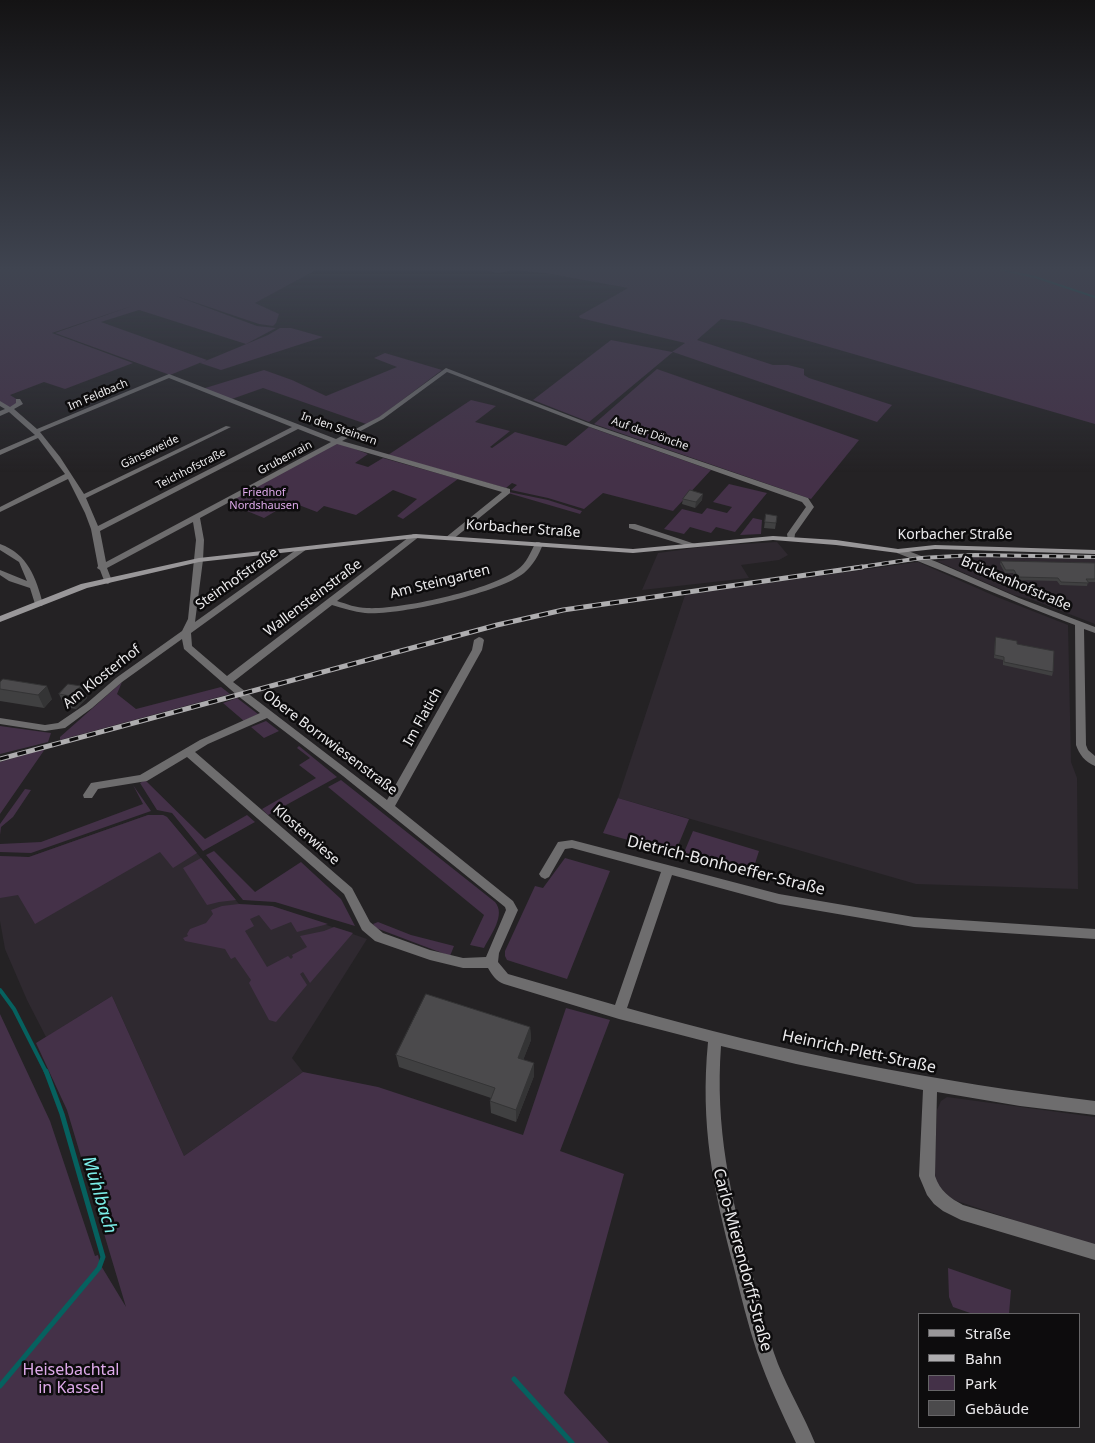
<!DOCTYPE html>
<html>
<head>
<meta charset="utf-8">
<style>
	body { margin:0 }
	#map { position:relative; width:1095px; height:1443px; overflow:hidden; background:#242224; font-family:"Noto Sans",sans-serif }
	canvas { display:block }
	.legend { position:absolute; left:918px; top:1313px; width:162px; height:115px; box-sizing:border-box; background:#0d0c0d; border:1px solid #666567; margin:0; padding:6px 9px; list-style:none; font-size:15px; color:#ecebed }
	.legend li { display:flex; align-items:center; gap:10px; height:25px }
	.legend b { width:25px; border:1px solid #666567 }
</style>
</head>
<body>
<div id="map">
<canvas width="1095" height="1443"></canvas>
<ul class="legend">
<li><b style="height:6px;background:#999799"></b>Straße</li>
<li><b style="height:6px;background:#aeadaf"></b>Bahn</li>
<li><b style="height:14px;background:#443148"></b>Park</li>
<li><b style="height:14px;background:#4b4a4c"></b>Gebäude</li>
</ul>
</div>
<script>
const ctx = document.querySelector('canvas').getContext('2d');
ctx.lineJoin = 'round';
function fill(path, color) { ctx.fillStyle = color; ctx.fill(path, 'evenodd'); }
function trace(path, color, width, dash) { ctx.strokeStyle = color; ctx.lineWidth = width; ctx.lineCap = dash ? 'butt' : 'round'; ctx.setLineDash(dash || []); ctx.stroke(path); }
function write(font, color, halo, rows, align = 'center') {
  ctx.font = font + ' "Noto Sans",sans-serif'; ctx.lineWidth = 5; ctx.setLineDash([]); ctx.textBaseline = 'middle'; ctx.strokeStyle = halo; ctx.fillStyle = color; for (const [text, x, y, turn = 0] of rows) {
    ctx.save(); ctx.translate(x, y); ctx.rotate((+turn || 0) * Math.PI / 180); ctx.textAlign = isNaN(turn) ? turn : align; if (halo) ctx.strokeText(text, 0, 0); ctx.fillText(text, 0, 0); ctx.restore();
  }
}
const built = new Path2D(`
	M777 542 788 555 779 560 741 565 749 578 642 590 658 553 709 546Z
	M967 557 1095 559V624L1033 600 1014 595 937 561Z
	M918 562 997 597 1068 625 1071 762 1077 778 1078 889 916 884 618 798 685 595Z
	M148 815H163L167 817 239 904 272 906 367 939 292 1058 303 1072 184 1156 112 996 46 1037 27 1000 5 949 0 921V856L29 857Z
	M947 1097 1095 1117V1247L945 1197 934 1179 937 1110 941 1101Z`);
const green = new Path2D(`
	M0 270H316L255 303 279 314 276 323 273 326 259 324 176 296 257 326 276 328 246 344 139 310 101 322 207 360 203 362 268 335 280 328H291L323 337 221 370 200 363 202 362 170 375 55 333 132 306 52 333 133 363 65 389 44 382 10 395 18 400 20 404 11 409 0 403Z
	M485 270H1095V424L743 322 721 319 697 340 773 365H788L804 369V375L809 378 892 405 877 422 673 352 589 422 533 400 611 340 672 352 685 343 580 318 579 316 628 288 545 273 514 270 498 273Z
	M385 353 442 370 369 425 263 388 229 400 202 389 264 370 292 380 326 396 397 367 374 358Z
	M657 369 859 440 811 499 594 424Z
	M471 400 496 406 475 422 510 431 490 447 492 448 515 432 566 446 589 427 711 470 673 511 603 493 584 509 548 498 511 490 517 485 512 483 506 488 388 455Z
	M337 442 368 454 355 463 368 467 383 458 458 479 403 519 397 516 417 499 393 490 356 515 324 506 317 512 291 502 264 518 225 502Z
	M729 484 767 493 735 532 716 527 711 533 690 527 684 534 664 529 682 509 702 514 707 508 727 513 732 507 713 502Z
	M509 492 548 500 582 511 580 514 508 493Z
	M753 518 762 520 761 534 740 535Z
	M122 682 117 694 136 709 221 687 230 694 60 740V737Z
	M237 698 258 714 244 721 223 703Z
	M266 721 279 731 264 738 251 727Z
	M0 726 51 733 48 742 0 754Z
	M299 746 337 777 268 815 262 809 316 778 299 765 310 758 297 748Z
	M45 749 0 814V762Z
	M145 780 205 839 247 815 255 822 203 851 172 813 157 810 140 783Z
	M341 780 495 902C506 915 491 934 484 948L470 945 484 915 328 787Z
	M133 785 151 811 31 853 0 852V844L41 842 143 804Z
	M25 789 31 790 13 817 1 827 0 835V824Z
	M618 798 689 819 675 853 603 833Z
	M148 815H163L167 817 197 853 173 868 160 852 35 924 18 895 0 898V856L29 857Z
	M693 831 759 851 751 876 683 855Z
	M214 851 255 892 301 862 341 899 355 926 275 902 243 900 206 855Z
	M201 858 236 900 219 902 207 905 183 868Z
	M565 858 610 871 567 979 507 960 505 956V951L535 886 543 888Z
	M239 904 272 906 328 924 297 932 291 922 271 930 259 915 250 919 254 926 245 931 267 967 288 956 291 959 293 957 292 955 307 947 300 936 324 931 334 927 353 933 310 983 303 972 300 974 307 985 276 1022 269 1020 249 983 251 980 235 957 231 959 225 949 185 941 183 938 188 936 187 934 190 929 206 923 213 914 211 910 222 906Z
	M378 922 411 935 454 946 450 956 376 928 373 924Z
	M112 996 184 1156 303 1072 378 1087 523 1135 566 1008 610 1020 560 1151 624 1174 564 1393 609 1443H0V1014L50 1121 95 1256 98 1255 100 1264 126 1307 67 1110 36 1043Z
	M948 1268 1011 1290 1009 1314H973L953 1307 949 1297Z`);
const streamFar2 = new Path2D(`
	M1002 270 1035 277 1095 297`);
const streamFar1 = new Path2D(`
	M0 990 14 1009 46 1072`);
const stream = new Path2D(`
	M514 1379 572 1443
	M0 1386 99 1268 103 1257 62 1114 46 1071`);
const street = new Path2D(`
	M446 368 591 424 808 498 814 507 795 534 794 541H788L787 534 806 507 802 502 587 426 447 372 383 419 342 441 510 489V493L452 540H446L445 538 502 492 337 444 200 518 204 540 203 560 195 622 300 547H303L307 549 191 633 192 646 227 676 413 534H416L420 536 337 601C347 604 356 608 367 608 399 610 491 590 517 570 527 563 530 553 536 542H539L543 544C539 555 533 565 524 573 499 593 398 616 365 613 354 612 343 608 332 605L233 682 387 800 472 650 474 640 479 637 482 638 484 640 482 650 395 806 513 901 518 910 499 953 498 962 508 974 615 1005 661 872 572 848 565 849 549 877 545 879 541 877 539 874 558 842 572 840 779 894 914 917 1095 929V939L914 927 779 904 672 875 627 1008C781 1052 937 1082 1095 1101V1115L1020 1106 937 1092 935 1176C940 1191 950 1198 963 1205L1095 1244V1260L961 1220 943 1211 934 1204 927 1195 919 1176 923 1090 796 1064 721 1046C715 1128 730 1195 752 1273 760 1304 767 1335 778 1364 789 1391 804 1416 815 1443H796C782 1413 768 1384 757 1352 748 1325 741 1296 734 1268 713 1188 700 1125 708 1042L619 1019 504 984C496 981 492 975 488 968H463L430 960 375 941 362 930 344 894 187 757 147 781 98 789 92 798H84L83 795 91 783 140 775 200 740 260 713 238 696 184 649 182 639 122 682 92 708 65 728 45 731 0 724V718L45 725 58 723 86 704 116 678 182 631 188 619 196 540 193 522 107 568 112 581 108 584 105 583 100 570 97 568 98 566 91 529 85 513 68 479 0 512V507L65 474 38 438 0 455V450L35 435 9 412 0 416V411L5 409 0 406V401L10 407 16 403V399H20L23 404 14 409 37 429 169 374 336 439 379 417ZM169 378 292 427 98 526 86 498 231 427 226 426 84 494 60 457 40 432ZM298 429 331 442 106 562 100 531ZM267 718 343 776 505 907 506 910 486 957 463 958 430 950 383 933 370 922 352 888 195 752 208 744Z
	M629 524H635L698 545 697 547H691L629 528Z
	M0 544C28 554 36 578 43 604L42 606H36L35 604 30 588 9 581 0 575V570L27 581 19 562 0 550Z
	M897 549H903L937 562 1019 598 1095 627V633L1084 629 1086 745 1088 750 1095 756V766C1085 762 1079 754 1076 745L1075 625C1015 603 957 576 897 553Z`);
const secondary = new Path2D(`
	M416 534 633 549 773 536 836 540 898 549 935 545 1095 550V554L935 549 898 553 836 545 773 540 633 553 416 538 199 562 87 588 0 622V616L81 584 199 558Z`);
const railFar1 = new Path2D(`
	M854 568 921 558 975 555 1095 557`);
const rail = new Path2D(`
	M0 759 497 625 563 610 862 567`);
const wall = new Path2D(`
	M683 499 702 500 695 508 682 504Z
	M766 514 776 523 775 529 764 528Z
	M1001 561 1095 563V582H1088L1087 586 1060 585 1057 581 1016 580 1013 573H1005L1000 564Z
	M996 637 1017 644 1053 672 1052 676 1003 665V660L994 658 995 640Z
	M0 682 52 699 44 708 0 701Z
	M81 686 87 698 76 709 65 707 59 694Z
	M530 1027 531 1040 523 1060 534 1076 516 1122 491 1113 490 1101 491 1098 399 1067 396 1055Z`);
const shadedWall = new Path2D(`
	M703 494 702 500 695 508 696 502Z
	M47 686 52 699 44 708 38 695Z
	M81 686 87 698 76 709 70 696Z
	M530 1027 531 1040 519 1071 518 1058Z
	M534 1063V1076L516 1122V1110Z`);
const building = new Path2D(`
	M690 490 703 494 696 502 683 499Z
	M766 514 777 516 776 523 765 522Z
	M1001 561 1095 563V579H1086L1089 583 1061 582 1058 578 1018 577 1014 570H1006Z
	M996 637 1017 641V644L1054 651 1053 672 1004 662V657L995 655Z
	M3 679 47 686 38 695 0 689V682Z
	M68 684 81 686 70 696 59 694Z
	M426 994 530 1027 518 1058 534 1063 516 1110 490 1101 495 1088 396 1055Z`);
const farStreetnames = [
	["Im Feldbach",98,395,-23],
	["In den Steinern",339,429,19],
	["Auf der Dönche",650,434,19],
	["Gänseweide",150,452,-26],
	["Grubenrain",285,458,-28],
	["Teichhofstraße",191,469,-27]
];
const farParknames = [
	["Friedhof",264,493],
	["Nordshausen",264,506]
];
const streetNames = [
	["Korbacher Straße",523,529,4],
	["Korbacher Straße",955,535],
	["Steinhofstraße",237,579,-35],
	["Am Steingarten",440,582,-14],
	["Brückenhofstraße",1016,584,23],
	["Wallensteinstraße",313,598,-37],
	["Am Klosterhof",102,677,-38],
	["Im Flatich",423,717,-61],
	["Obere Bornwiesenstraße",330,743,37],
	["Klosterwiese",306,835,41]
];
const nearStreetnames = [
	["Dietrich-Bonhoeffer-Straße",726,866,14],
	["Heinrich-Plett-Straße",859,1052,12],
	["Carlo-Mierendorff-Straße",742,1260,75]
];
const nearParknames = [
	["Heisebachtal",71,1370],
	["in Kassel",71,1388]
];
const nearWaternames = [
	["Mühlbach",99,1195,73]
];
fill(built, '#2f2930');
fill(green, '#443148');
trace(streamFar2, '#06615f', 2);
trace(streamFar1, '#06615f', 4);
trace(stream, '#06615f', 5);
fill(street, '#6e6d6e');
fill(secondary, '#999799');
trace(railFar1, '#aeadaf', 4);
trace(rail, '#aeadaf', 5);
trace(railFar1, '#0d0c0d', 2.5, [7]);
trace(rail, '#0d0c0d', 3, [9]);
fill(wall, '#404041');
fill(shadedWall, '#343435');
fill(building, '#4b4a4c');
trace(building, '#343435', 1);
const sky = ctx.createLinearGradient(0, 0, 0, 472);
sky.addColorStop(0, '#141314');
sky.addColorStop(0.57, '#3f4450');
sky.addColorStop(1, '#3f445000');
ctx.fillStyle = sky;
ctx.fillRect(0, 0, 1095, 472);
write('11px', '#ecebed', '#0d0c0d', farStreetnames);
write('11px', '#deaaea', '#0d0c0d', farParknames);
write('14px', '#ecebed', '#0d0c0d', streetNames);
write('16px', '#ecebed', '#0d0c0d', nearStreetnames);
write('16px', '#deaaea', '#0d0c0d', nearParknames);
write('italic 18px', '#7cefea', '#0d0c0d', nearWaternames);
</script>
</body>
</html>
